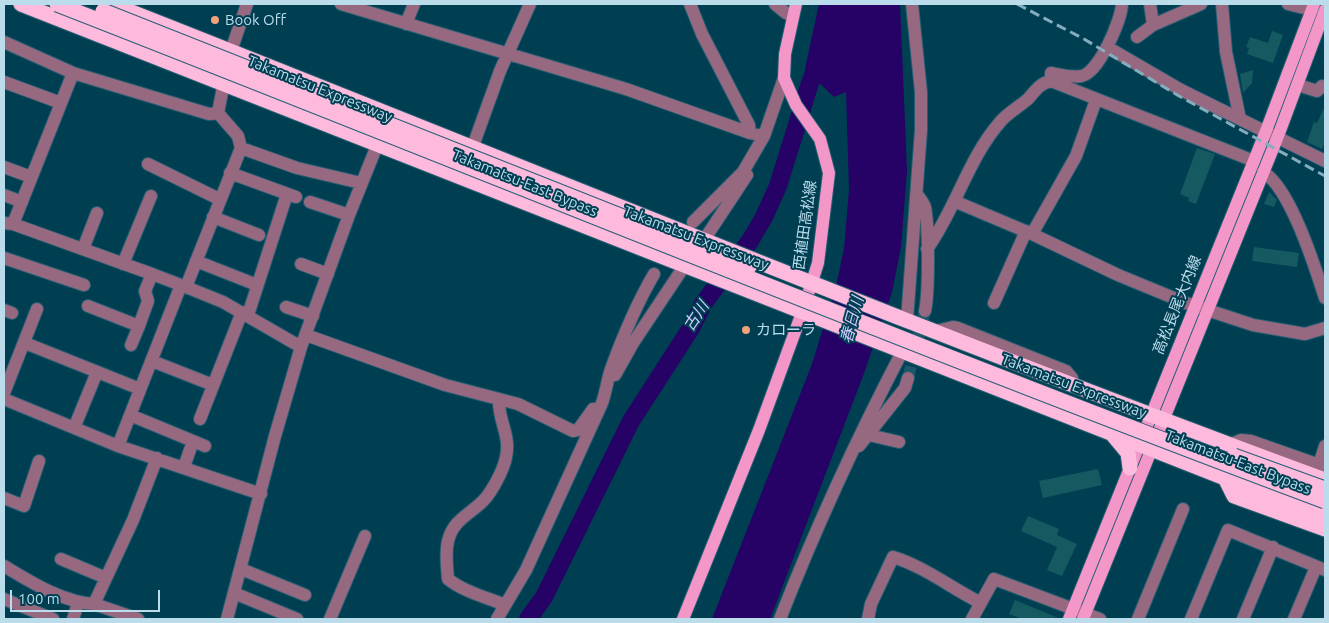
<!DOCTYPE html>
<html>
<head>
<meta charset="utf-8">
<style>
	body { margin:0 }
	#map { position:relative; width:1329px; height:623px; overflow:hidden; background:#003e52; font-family:Ubuntu,sans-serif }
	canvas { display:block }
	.frame { position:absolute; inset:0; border:5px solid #badceb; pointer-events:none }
	.scale { position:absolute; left:10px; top:590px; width:150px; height:22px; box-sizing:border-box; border:2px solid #badceb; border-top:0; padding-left:6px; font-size:15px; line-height:18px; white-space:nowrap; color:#badceb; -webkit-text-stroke:4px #003e52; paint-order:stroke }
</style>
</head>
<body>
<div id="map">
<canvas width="1329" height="623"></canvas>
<div class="frame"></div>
<div class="scale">100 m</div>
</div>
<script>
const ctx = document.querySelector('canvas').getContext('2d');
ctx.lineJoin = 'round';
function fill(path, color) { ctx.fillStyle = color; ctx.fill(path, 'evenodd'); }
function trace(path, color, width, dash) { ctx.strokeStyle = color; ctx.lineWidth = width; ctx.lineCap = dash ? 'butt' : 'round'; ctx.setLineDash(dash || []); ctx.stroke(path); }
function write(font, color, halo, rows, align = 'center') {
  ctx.font = font + ' Ubuntu,"Noto Sans JP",sans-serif'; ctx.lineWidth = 4; ctx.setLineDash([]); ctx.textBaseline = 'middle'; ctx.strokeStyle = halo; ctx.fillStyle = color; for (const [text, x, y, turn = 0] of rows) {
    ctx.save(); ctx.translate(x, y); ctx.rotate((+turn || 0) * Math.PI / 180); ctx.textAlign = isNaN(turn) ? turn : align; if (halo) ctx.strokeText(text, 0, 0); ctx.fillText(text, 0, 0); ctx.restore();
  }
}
const water = new Path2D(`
	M819 4H900L907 171 901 247 892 292 863 376 770 619H712L812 364 836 286 844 249 849 189 846 92 834 97 805 69Z`);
const river = new Path2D(`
	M528 619 544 597 631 421 691 328 703 304 750 241 764 217 778 186 810 83 821 55`);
const building = new Path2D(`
	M1272 31 1283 35 1273 63 1247 54 1249 48 1246 47 1250 37 1268 43Z
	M1253 70 1252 83 1243 93 1240 74Z
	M1325 106V142L1322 149 1307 142 1314 122 1317 123Z
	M1197 148 1215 154 1196 204 1188 201 1189 198 1180 194Z
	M1269 192 1277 200 1274 207 1264 204Z
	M1254 247 1299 253 1297 267 1252 261Z
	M1098 469 1102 485 1043 498 1039 481Z
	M1028 516 1059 529 1057 535 1077 544 1062 576 1047 570 1057 547 1021 531Z
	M1015 600 1061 619H1022L1009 614Z`);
const minorTunnel = new Path2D(`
	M908 378 925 311`);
const minor = new Path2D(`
	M341 4 626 89 750 133 764 136
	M690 4 702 34 749 125 750 133
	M775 4 786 13 793 16
	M1150 4 1153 25
	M1222 4 1226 52 1240 119
	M1288 4 1312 10
	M406 24 414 4
	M1137 37 1153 25 1201 4
	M4 42 73 73 209 114 218 113
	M1107 47 1181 90 1325 161
	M231 51 247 4
	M1051 81V73C1061 75 1072 78 1082 76 1099 72 1121 21 1122 4
	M4 82 61 103
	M1298 85 1317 91 1322 86 1325 87
	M473 146 500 71 530 4
	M241 148 297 168 361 183
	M148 164 219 199
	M4 167 31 177
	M1263 172C1290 187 1315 267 1325 298
	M230 173 296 197
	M4 195 22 202
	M919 197C921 200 924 204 925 207 929 227 929 292 925 311
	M954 201 1032 234 1076 156 1096 100
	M310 202 349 215
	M213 217 259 235
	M693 222 743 172 764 136 784 78
	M4 223 13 224 73 73
	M13 224 152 274
	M1032 234 1118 275 1186 303 1253 325 1305 334 1325 328
	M704 240 747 175
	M83 249 97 213
	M927 249C956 209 968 158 1001 121 1008 113 1020 106 1028 99 1035 91 1040 83 1051 81L1254 161
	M4 258 84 285
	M196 261 257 285
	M123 264 151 196
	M301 264 328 274
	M186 287 223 302 301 347
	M994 303 1026 231
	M88 306 139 326 148 301 145 291 152 274 186 287 241 148 238 136 218 113 224 82
	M286 307 313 316
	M4 310 12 313
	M248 315 287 194
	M907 320 921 130V92L912 4
	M936 331 953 327 958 328 1066 371 1072 378 1073 384
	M306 335 445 385 518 404 573 431 578 430 593 409
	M25 343 140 389
	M131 345 139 326
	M152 361 213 385
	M615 375 633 343 685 265
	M4 393 37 309
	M4 399 118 446 261 494
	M499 400C498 420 511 436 506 457 504 469 492 492 483 501 469 515 453 520 448 541 445 554 447 566 448 579 463 591 482 596 500 603
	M130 415 205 446
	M200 419 242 312
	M74 428 97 372
	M869 435 899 442
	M1229 445 1241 440 1251 441 1325 467
	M118 446 181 285
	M859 446 905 388 908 378
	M1319 465 1325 446
	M184 467 193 441
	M4 498 24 506 39 461
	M61 559 106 578
	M4 566C31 582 62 602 94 604
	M241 569 305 595
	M234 593 297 619
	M4 599 53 619
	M73 619 78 603
	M138 619 94 604 133 520 157 458
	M227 619 275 436 301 347 349 215 378 143
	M330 619 365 536
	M497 619 526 570 602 403C606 392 607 381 611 369 623 336 636 305 654 274
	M780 619C816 527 857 438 903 350
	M868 619 871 604 893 557C925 567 951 588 981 603
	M972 619 994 579 1100 619
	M1138 619 1183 509
	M1191 619 1228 530 1325 570
	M1243 619 1273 547
	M1294 619 1316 567`);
const major = new Path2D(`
	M683 619 759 430 803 310 818 263 829 173 820 139 796 105 784 78 785 54 796 4
	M1069 619 1266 131 1314 4
	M1083 619 1278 136 1325 10`);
const highway = new Path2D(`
	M21 4 1225 478 1325 514
	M111 4C516 163 917 330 1325 480
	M1113 435 1128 453 1130 468
	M1225 478 1234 496 1325 529`);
const rail = new Path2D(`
	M1017 4 1084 39 1179 96 1325 176`);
const highwayBridge = new Path2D(`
	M57 4C480 169 900 342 1325 501
	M103 11 749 267
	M1234 456 1325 489`);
const markers = [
	[215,20,5,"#f1a27b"],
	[746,330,5,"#f1a27b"]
];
const poiNames = [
	["Book Off",225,20],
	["カローラ",756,330]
];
const streetNames = [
	["Takamatsu Expressway",320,89,22],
	["Takamatsu-East Bypass",525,183,22],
	["西植田高松線",805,225,-82],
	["Takamatsu Expressway",696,238,21],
	["高松長尾大内線",1177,305,-68],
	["Takamatsu Expressway",1074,386,21],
	["Takamatsu-East Bypass",1238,462,21]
];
const waterNames = [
	["古川",696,316,-57],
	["春日川",852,320,-75]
];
fill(water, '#260166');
trace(river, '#260166', 18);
fill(building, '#155961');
trace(minorTunnel, '#1c5669', 12, [12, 6]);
trace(minor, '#255e71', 14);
trace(major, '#255e71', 14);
trace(highway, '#255e71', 17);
trace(minor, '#976981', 12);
trace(major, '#f396c8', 12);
trace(highway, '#febadd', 15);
trace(rail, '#84aebe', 3, [10, 5]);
trace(highwayBridge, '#255e71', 17, []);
trace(highwayBridge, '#febadd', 15);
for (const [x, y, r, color] of markers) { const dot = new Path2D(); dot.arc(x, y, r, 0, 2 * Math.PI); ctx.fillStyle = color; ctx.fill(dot); trace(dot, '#003e52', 2); }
write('15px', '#badceb', '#003e52', poiNames, 'left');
write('15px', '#badceb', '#003e52', streetNames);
write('italic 16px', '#cdcafe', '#003e52', waterNames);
</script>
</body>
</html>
